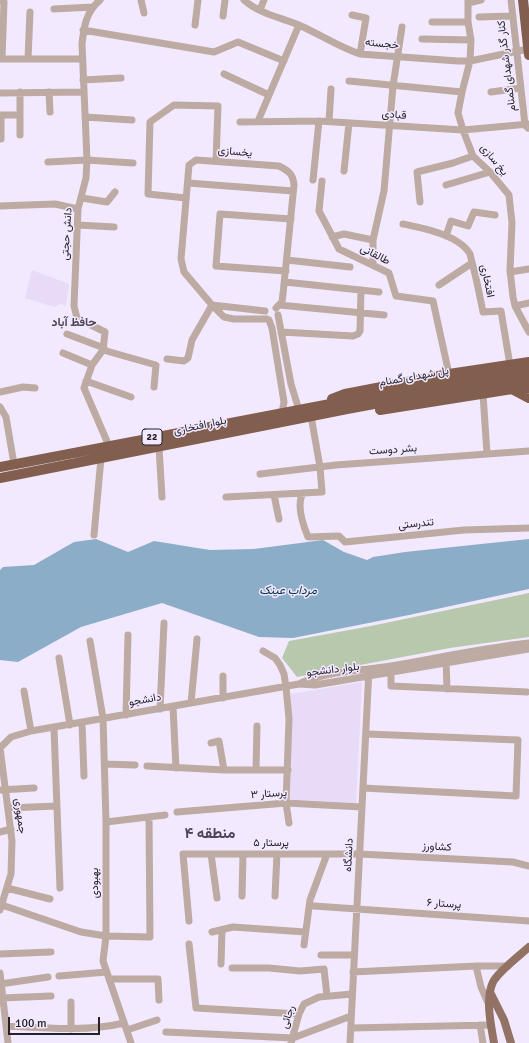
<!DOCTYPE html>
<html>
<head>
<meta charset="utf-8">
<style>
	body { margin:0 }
	#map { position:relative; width:529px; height:1043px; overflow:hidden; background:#f2e9ff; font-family:Signika,sans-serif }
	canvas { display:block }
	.scale { position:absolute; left:8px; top:1017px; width:92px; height:18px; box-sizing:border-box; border:2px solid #252129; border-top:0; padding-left:5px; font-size:12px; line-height:14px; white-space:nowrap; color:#252129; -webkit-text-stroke:3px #f2e9ff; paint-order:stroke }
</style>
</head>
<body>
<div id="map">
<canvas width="529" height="1043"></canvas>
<div class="scale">100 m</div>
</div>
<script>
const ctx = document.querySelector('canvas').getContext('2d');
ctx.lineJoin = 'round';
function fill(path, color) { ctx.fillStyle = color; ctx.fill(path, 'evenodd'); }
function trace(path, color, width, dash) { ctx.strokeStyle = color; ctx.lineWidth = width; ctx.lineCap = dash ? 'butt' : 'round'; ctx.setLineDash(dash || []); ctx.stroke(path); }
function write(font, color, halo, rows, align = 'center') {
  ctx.font = font + ' Signika,Vazirmatn,sans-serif'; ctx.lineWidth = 3; ctx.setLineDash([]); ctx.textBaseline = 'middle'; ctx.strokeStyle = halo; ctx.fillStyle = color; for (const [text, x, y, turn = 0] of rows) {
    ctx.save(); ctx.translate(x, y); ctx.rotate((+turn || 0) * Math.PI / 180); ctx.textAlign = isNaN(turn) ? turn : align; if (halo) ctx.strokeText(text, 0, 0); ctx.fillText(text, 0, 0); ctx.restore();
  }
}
const built = new Path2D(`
	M32 270 69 284 66 306 61 304 54 307 25 298Z
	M362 682 356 803 285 799 291 694Z`);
const green = new Path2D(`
	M529 593V637L450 648 297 677 282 658 289 641 371 626Z`);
const water = new Path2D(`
	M96 539 128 552 154 541 210 550 254 549 323 540 344 552 367 560 373 557 405 552 529 539V589L409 615 293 638 259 637 162 603 81 627 18 662 0 660V570L3 567 34 565 74 542Z`);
const minor = new Path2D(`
	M100 0C86 12 84 26 82 44L87 160 86 178 78 209 74 306 77 318 105 332 103 350 92 365 84 388 109 446
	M141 0 144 13
	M244 0C259 14 283 18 301 26 321 35 339 47 360 54L458 61H470L528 49
	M468 0V22L471 40 470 61 462 92 458 113 463 130 473 156 490 172 509 195 512 223 510 270 513 297 515 306 529 332
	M511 0 525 125 528 128
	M0 1 4 2 2 59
	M468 3 481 0
	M54 9 92 7
	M260 10 264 0
	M352 15 366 18 360 54
	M223 16 225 0
	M479 17 513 16
	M432 22H468
	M195 25 198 0
	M83 30 214 52 238 42 284 61
	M422 39 471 40
	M0 59H82
	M28 59 30 12
	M224 74 269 95
	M83 80 121 78
	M349 81 462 92
	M20 92V135
	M49 92 50 112
	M491 92 521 88
	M0 93 84 92
	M85 117 132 120
	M258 121 299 25
	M329 121 331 89
	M240 122 319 121 463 130 529 124
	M1 139V115H20
	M48 162 87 160 133 163
	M344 171 349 123
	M313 180 319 121
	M322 181 319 211 339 249 389 273 396 296 433 301 449 374
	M188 183 293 191
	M446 185 490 172
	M82 198 107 202 115 192
	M186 198 148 194 150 122 174 105 218 106 216 161
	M420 202 417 172 453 163 473 156
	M0 206 55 204 78 209
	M403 224C423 228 459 235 470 254 471 258 472 263 473 266 477 281 480 297 483 312L501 311 510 365
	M78 225 114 227
	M446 236 451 221 468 226 474 212 495 215
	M332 237 344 234 373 240
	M287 260 350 267
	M373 265V240L384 191 393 86 402 27
	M286 271 216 266 220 214 291 219
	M510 272 529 269
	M285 282 379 292
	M439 285 472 263
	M279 305 384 315
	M515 306 529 303
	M265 311 212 305 224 317 234 319H267
	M278 315 291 384 299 410
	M269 320 272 328 284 402 282 413
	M281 332 353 336 358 334 360 331 361 290
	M67 334 104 348
	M103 350 156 365 154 387
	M63 353 92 365
	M167 359 184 361 188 358 192 340 212 305 184 272 181 259 189 165 196 160 279 166C289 171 293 174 294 185L283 294 282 302 276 308
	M86 381 131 397
	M0 392 23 387 35 388
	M483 394 487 454
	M0 407 6 417 14 464
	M159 447 162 497
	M260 474 336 465 529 451
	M303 493C296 505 303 525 308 537L339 536 345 542 464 530 529 528
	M274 495 279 519
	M226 497 322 492 320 467 311 416
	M94 535 101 458
	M90 641 103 718 106 822V936L103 961 131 1043
	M263 651 275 658 280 665 284 674 286 687 289 719 286 803 289 823
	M59 658 70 725
	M446 659 447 689
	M391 673V686L527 692
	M299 684C325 671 362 671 391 666 437 658 483 648 529 643
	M24 691 31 731
	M223 698V676
	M191 703 197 639
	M173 707 176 768
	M160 709 164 623
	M126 715 128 635
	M82 723 84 776
	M54 728 60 888
	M211 743 219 741 224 770
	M0 748 11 737 31 731 299 684 315 685 529 649
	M105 764 135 765
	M147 766 224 770H288
	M256 770 257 726
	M363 788 516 796 518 740 367 734
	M0 790 34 788
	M8 808 57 806
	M177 812 286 803 362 807
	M106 822 165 815
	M0 832 11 829
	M211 854 217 898
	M7 888 50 899
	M242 896 243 854
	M275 896 277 854
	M2 905 81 932 106 936 150 937 149 817
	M314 906 529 921
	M0 910 11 874 12 841 0 748
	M189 921 183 854H360L513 862 529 866
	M212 932 233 927 305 932
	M189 944 196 1008 299 1014
	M304 945 310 900 327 854
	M0 954 51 952
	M321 955H354
	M221 964 222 930
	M476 966 481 987 489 1005
	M232 968H269L300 971 324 969 327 996
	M353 972 476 966H508
	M0 973 8 1043
	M59 976 107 972
	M109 979H158L159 1000
	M0 984 48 977
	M2 998 51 996
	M71 1002V1029
	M480 1025 483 1043
	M6 1026C45 1028 86 1032 124 1023
	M351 1028 491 1025
	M127 1030 157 1020
	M166 1032 293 1038 351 1016
	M291 1043 299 1014 304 1004 319 997 352 994
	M350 1043 369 669`);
const major = new Path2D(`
	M491 994 504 1020 511 1043
	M494 1043C491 1025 485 999 493 982 498 972 520 955 529 947`);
const highway = new Path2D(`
	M523 0 529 55
	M512 389 529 398
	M332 399 345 394 449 374 529 362
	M380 410 512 389 529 388
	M0 467 346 401 427 387 529 372
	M0 478 347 409 428 394 529 380`);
const shields = [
	[152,437,20]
];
const shieldNames = [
	["22",152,437]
];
const streetNames = [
	["خجسته",382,44,6],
	["کنار گذر شهدای گمنام",507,66,-97],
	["قبادی",394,115,4],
	["یخسازی",235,152,5],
	["یخ سازی",494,160,50],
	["دانش حجتی",67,234,-86],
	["طالقانی",375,255,27],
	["افتخاری",487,281,78],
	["پل شهدای گمنام",414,377,-10],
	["بلوار افتخاری",200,426,-12],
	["بشر دوست",393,450,-4],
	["تندرستی",416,524,-6],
	["بلوار دانشجو",333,670,-7],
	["دانشجو",145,700,-10],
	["پرستار ۳",269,794,-4],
	["جمهوری",20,816,83],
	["پرستار ۵",271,843],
	["کشاورز",437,847,3],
	["دانشگاه",349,855,-87],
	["بهبودی",95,883,-90],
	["پرستار ۶",444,904,4],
	["رجائی",288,1017,-72]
];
const neighbourhoodNames = [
	["حافظ آباد",74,323]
];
const waterNames = [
	["مرداب عینک",288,591]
];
const districtNames = [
	["منطقه ۴",210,834]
];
fill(built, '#e7dbf7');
fill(green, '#b7c8ad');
fill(water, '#8cadc8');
trace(minor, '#bdaaa3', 7);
trace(major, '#927265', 8);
trace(highway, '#825e4e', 10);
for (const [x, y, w] of shields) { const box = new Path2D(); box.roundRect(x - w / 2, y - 8, w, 16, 3); ctx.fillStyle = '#f2e9ff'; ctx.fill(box); trace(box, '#252129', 1); }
write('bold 10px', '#252129', null, shieldNames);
write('11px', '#252129', '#f2e9ff', streetNames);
write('bold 12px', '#4c4455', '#f2e9ff', neighbourhoodNames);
write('italic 12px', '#05304b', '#f2e9ff', waterNames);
write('bold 15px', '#4c4455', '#f2e9ff', districtNames);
</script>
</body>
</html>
